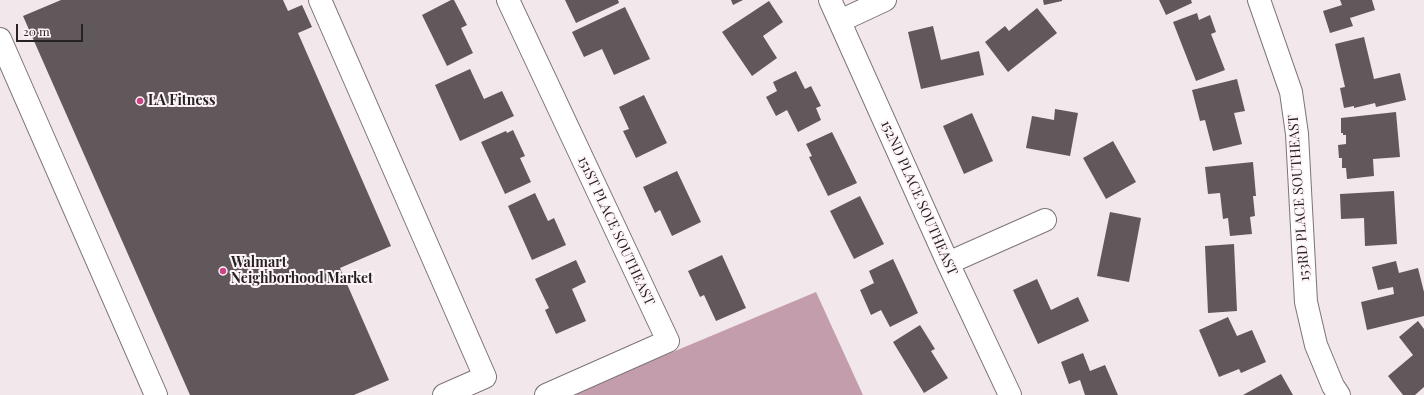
<!DOCTYPE html>
<html>
<head>
<meta charset="utf-8">
<style>
	body { margin:0 }
	#map { position:relative; width:1424px; height:395px; overflow:hidden; background:#f2e8eb; font-family:"Playfair Display",serif }
	canvas { display:block }
	.scale { position:absolute; left:16px; top:24px; width:67px; height:18px; box-sizing:border-box; border:2px solid #262224; border-top:0; padding-left:5px; font-size:12px; line-height:14px; white-space:nowrap; color:#262224; -webkit-text-stroke:3px #fff5f8; paint-order:stroke }
</style>
</head>
<body>
<div id="map">
<canvas width="1424" height="395"></canvas>
<div class="scale">20 m</div>
</div>
<script>
const ctx = document.querySelector('canvas').getContext('2d');
ctx.lineJoin = 'round';
function fill(path, color) { ctx.fillStyle = color; ctx.fill(path, 'evenodd'); }
function trace(path, color, width, dash) { ctx.strokeStyle = color; ctx.lineWidth = width; ctx.lineCap = dash ? 'butt' : 'round'; ctx.setLineDash(dash || []); ctx.stroke(path); }
function write(font, color, halo, rows, align = 'center') {
  ctx.font = font + ' "Playfair Display",serif'; ctx.lineWidth = 4; ctx.setLineDash([]); ctx.textBaseline = 'middle'; ctx.strokeStyle = halo; ctx.fillStyle = color; for (const [text, x, y, turn = 0] of rows) {
    ctx.save(); ctx.translate(x, y); ctx.rotate((+turn || 0) * Math.PI / 180); ctx.textAlign = isNaN(turn) ? turn : align; if (halo) ctx.strokeText(text, 0, 0); ctx.fillText(text, 0, 0); ctx.restore();
  }
}
const forest = new Path2D(`
	M816 292 863 395H570Z`);
const building = new Path2D(`
	M61 0H283L288 11 302 5 312 27 298 33 391 246 340 268 389 380 354 395H190L23 16Z
	M451 0H454L467 25 461 28 473 53 447 66 422 15Z
	M565 0H618L619 3 576 23Z
	M731 0H743L733 5Z
	M1043 0H1062V1L1044 5Z
	M1159 0H1191L1192 3 1166 15Z
	M1340 0H1372L1375 10 1350 18 1353 26 1330 33 1323 11 1342 5Z
	M769 1 783 22 763 36 777 58 752 76 722 32Z
	M625 7 650 59 614 75 602 49 584 57 572 32Z
	M1037 8 1057 33 1008 72 985 42 1005 26 1009 31Z
	M1197 13 1199 20 1210 15 1216 32 1211 34 1225 70 1196 81 1173 22Z
	M933 26 941 60 979 51 984 75 921 89 908 32Z
	M1364 37 1374 79 1400 73 1406 100 1376 107 1375 103 1354 108V106L1344 108 1340 88 1345 87 1335 44Z
	M470 69 484 99 502 91 514 116 460 141 435 85Z
	M796 71 805 89 811 86 821 106 816 108 821 120 798 132 787 110 776 116 766 97 777 91 773 82Z
	M1237 79 1245 111 1234 113 1242 144 1213 151 1205 120 1200 121 1192 90Z
	M644 95 667 143 636 158 623 131 629 129 619 107Z
	M1055 109 1078 113 1070 156 1026 148 1032 116 1054 120Z
	M1396 112 1400 157 1373 159 1374 176 1347 179 1346 168H1342V158H1339L1338 145 1346 144V135H1343V133H1341V118Z
	M972 113 993 161 964 174 943 126Z
	M513 130 525 156 520 158 531 182 505 194 481 142 506 131 507 133Z
	M832 132 857 183 828 196 809 157 812 156 806 144Z
	M1113 141 1136 182 1106 199 1083 158Z
	M1253 162 1256 196H1253L1255 216 1250 217 1252 234 1230 236 1228 218 1223 219 1220 193 1208 194 1205 167Z
	M677 171 701 222 672 236 660 210 655 213 643 187Z
	M1394 191 1397 244 1365 246 1364 218 1341 219 1340 194Z
	M535 193 548 221 554 218 566 245 532 260 508 206Z
	M860 196 884 244 854 259 830 211Z
	M1110 212 1141 218 1129 282 1097 276Z
	M1234 244 1237 311 1208 313 1205 246Z
	M722 255 746 308 716 321 704 295 700 297 688 271Z
	M893 259 918 313 890 327 881 310 871 315 860 290 874 283 869 271Z
	M576 260 586 282 572 289 586 321 556 334 545 310 549 308 535 279Z
	M1396 261 1399 273 1418 268 1424 292V316L1367 330 1361 302 1394 294 1393 287 1378 290 1372 267Z
	M1037 279 1051 310 1078 297 1089 321 1038 344 1013 290Z
	M1228 317 1237 336 1252 330 1266 362 1241 373 1239 369 1219 377 1199 330Z
	M1418 321 1424 329V387L1415 395H1403L1388 376 1413 355 1399 337Z
	M920 325 935 349 931 351 948 378 924 393 893 342Z
	M1083 353 1090 371 1105 365 1118 395H1085L1080 380 1069 384 1061 362Z
	M1281 374 1293 395H1243Z`);
const minor = new Path2D(`
	M320 0 485 377 444 395
	M508 0 668 341 546 395
	M830 0 948 263 1010 395
	M1259 0 1291 92 1297 134 1306 302 1316 345 1333 386 1339 395
	M840 21 885 0
	M0 39 156 395
	M948 263 1045 220`);
const markers = [
	[140,101,4,"#cb4586"],
	[223,271,4,"#cb4586"]
];
const poiNames = [
	["LA Fitness",148,101],
	["Walmart",231,263],
	["Neighborhood Market",231,279]
];
const streetNames = [
	["152ND PLACE SOUTHEAST",919,198,66],
	["153RD PLACE SOUTHEAST",1299,198,-94],
	["151ST PLACE SOUTHEAST",616,231,65]
];
fill(forest, '#c39dab');
fill(building, '#61585b');
trace(minor, '#7d7477', 24);
trace(minor, '#fff', 22);
for (const [x, y, r, color] of markers) { const dot = new Path2D(); dot.arc(x, y, r, 0, 2 * Math.PI); ctx.fillStyle = color; ctx.fill(dot); trace(dot, '#fff5f8', 1.5); }
write('bold 14px', '#262224', '#fff5f8', poiNames, 'left');
write('14px', '#262224', '#fff5f8', streetNames);
</script>
</body>
</html>
